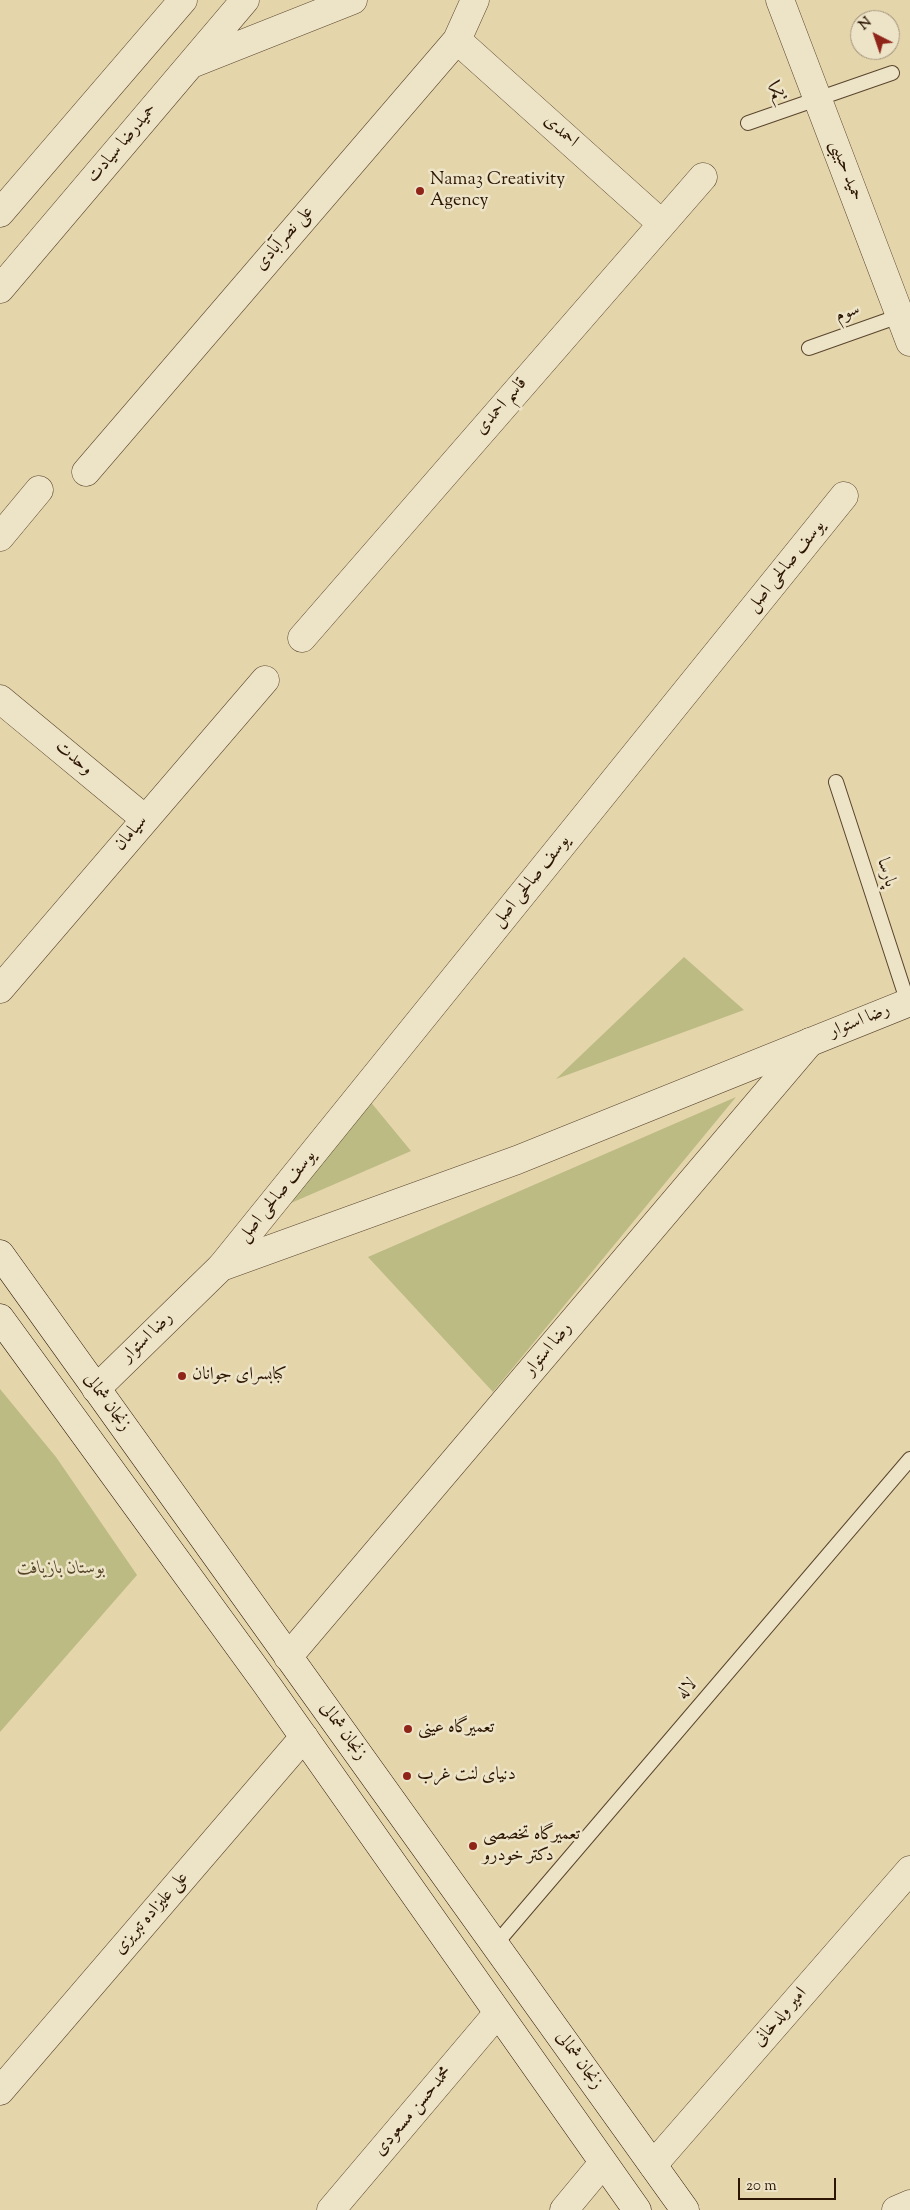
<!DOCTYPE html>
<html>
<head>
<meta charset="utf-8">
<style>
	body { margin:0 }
	#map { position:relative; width:910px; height:2210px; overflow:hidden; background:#e4d5ab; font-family:"Sorts Mill Goudy",serif }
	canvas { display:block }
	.north { position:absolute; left:850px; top:10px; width:50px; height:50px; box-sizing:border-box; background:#ede4c8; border:1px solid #a09179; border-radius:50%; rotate:319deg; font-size:14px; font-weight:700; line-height:20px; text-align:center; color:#2c1503 }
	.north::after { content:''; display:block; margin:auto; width:18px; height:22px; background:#8f2418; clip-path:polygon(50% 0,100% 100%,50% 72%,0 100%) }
	.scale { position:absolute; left:738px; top:2178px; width:98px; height:22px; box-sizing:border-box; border:2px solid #2c1503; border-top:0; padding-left:6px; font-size:15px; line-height:18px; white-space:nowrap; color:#2c1503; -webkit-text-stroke:4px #ede4c8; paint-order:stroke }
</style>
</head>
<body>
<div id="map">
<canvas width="910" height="2210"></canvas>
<div class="north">N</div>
<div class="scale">20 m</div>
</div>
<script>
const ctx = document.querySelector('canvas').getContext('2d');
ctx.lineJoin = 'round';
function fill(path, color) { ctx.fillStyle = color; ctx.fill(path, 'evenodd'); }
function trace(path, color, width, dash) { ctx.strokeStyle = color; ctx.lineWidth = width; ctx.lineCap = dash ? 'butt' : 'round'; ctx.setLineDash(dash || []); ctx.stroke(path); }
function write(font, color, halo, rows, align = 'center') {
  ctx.font = font + ' "Sorts Mill Goudy",Amiri,serif'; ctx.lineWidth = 5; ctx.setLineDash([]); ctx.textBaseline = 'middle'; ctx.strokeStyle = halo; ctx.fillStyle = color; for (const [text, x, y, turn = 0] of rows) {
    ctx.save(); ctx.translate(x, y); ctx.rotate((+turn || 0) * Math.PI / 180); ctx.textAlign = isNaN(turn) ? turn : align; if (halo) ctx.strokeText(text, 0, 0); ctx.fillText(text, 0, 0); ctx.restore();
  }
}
const green = new Path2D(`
	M684 957 744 1010 556 1079Z
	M736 1097 493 1392 368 1257Z
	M369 1100 411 1151 291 1203Z
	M0 1389 56 1457 137 1575 0 1732Z`);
const service = new Path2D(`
	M748 123 892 73
	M809 348 905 314
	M836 782 908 1003
	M495 1945 910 1459`);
const minor = new Path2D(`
	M780 0 910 342
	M457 40 662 224
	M86 472 457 40 475 0
	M0 537 39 490
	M302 638 703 177
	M0 699 145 819
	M0 989 265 680
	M221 1267 844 496
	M288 1657 810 1042
	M0 2091 304 1737
	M653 2165 910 1870
	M331 2210 497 2014
	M564 2210 603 2163
	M896 2210 910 2204`);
const tertiary = new Path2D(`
	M194 63 353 0
	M0 213 183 0
	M0 289 245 0
	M96 1389 221 1267 517 1160 910 1002`);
const secondary = new Path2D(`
	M0 1254 685 2210
	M0 1318 265 1682 637 2210`);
const markers = [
	[420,191,5,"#8f2418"],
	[182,1376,5,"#8f2418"],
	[408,1729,5,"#8f2418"],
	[407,1776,5,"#8f2418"],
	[473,1846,5,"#8f2418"]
];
const streetNames = [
	["یکم",777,93,-19],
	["احمدی",560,132,42],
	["حمیدرضا سیادت",123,144,-50],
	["حمید حبیبی",845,171,69],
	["علی نصرآبادی",285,239,-49],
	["سوم",848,314,-20],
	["قاسم احمدی",502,407,-49],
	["یوسف صالحی اصل",787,567,-51],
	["وحدت",73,759,40],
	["سیامان",132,834,-49],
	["پارسا",885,873,72],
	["یوسف صالحی اصل",532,882,-51],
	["رضا استوار",860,1022,-22],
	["یوسف صالحی اصل",278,1197,-51],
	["رضا استوار",148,1338,-44],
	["رضا استوار",549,1350,-50],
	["زنجان شمالی",106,1403,54],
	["لاله",688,1690,-50],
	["زنجان شمالی",342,1732,54],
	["علی علیزاده تبریزی",152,1914,-49],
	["امیر ولدخانی",781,2018,-49],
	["زنجان شمالی",578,2061,54],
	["محمدحسن مسعودی",414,2112,-50]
];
const poiNames = [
	["Nama3 Creativity",430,181],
	["Agency",430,202],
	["کبابسرای جوانان",192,1376],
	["تعمیرگاه عینی",418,1729],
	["دنیای لنت غرب",417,1776],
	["تعمیرگاه تخصصی",483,1836],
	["دکتر خودرو",483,1857]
];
const parkNames = [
	["بوستان بازیافت",61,1570]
];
fill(green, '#bcbb83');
trace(service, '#5a452d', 16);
trace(minor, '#5a452d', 29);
trace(tertiary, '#5a452d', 29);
trace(secondary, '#2c1503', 29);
trace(service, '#ede4c8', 14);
trace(minor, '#ede4c8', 28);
trace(tertiary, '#ede4c8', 28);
trace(secondary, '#ede4c8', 28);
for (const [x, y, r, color] of markers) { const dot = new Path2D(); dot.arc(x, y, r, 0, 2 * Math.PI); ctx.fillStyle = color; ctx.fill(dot); trace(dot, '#ede4c8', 2); }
write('18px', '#2c1503', '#ede4c8', streetNames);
write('18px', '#2c1503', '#ede4c8', poiNames, 'left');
write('italic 18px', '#574729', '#ede4c8', parkNames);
</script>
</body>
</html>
